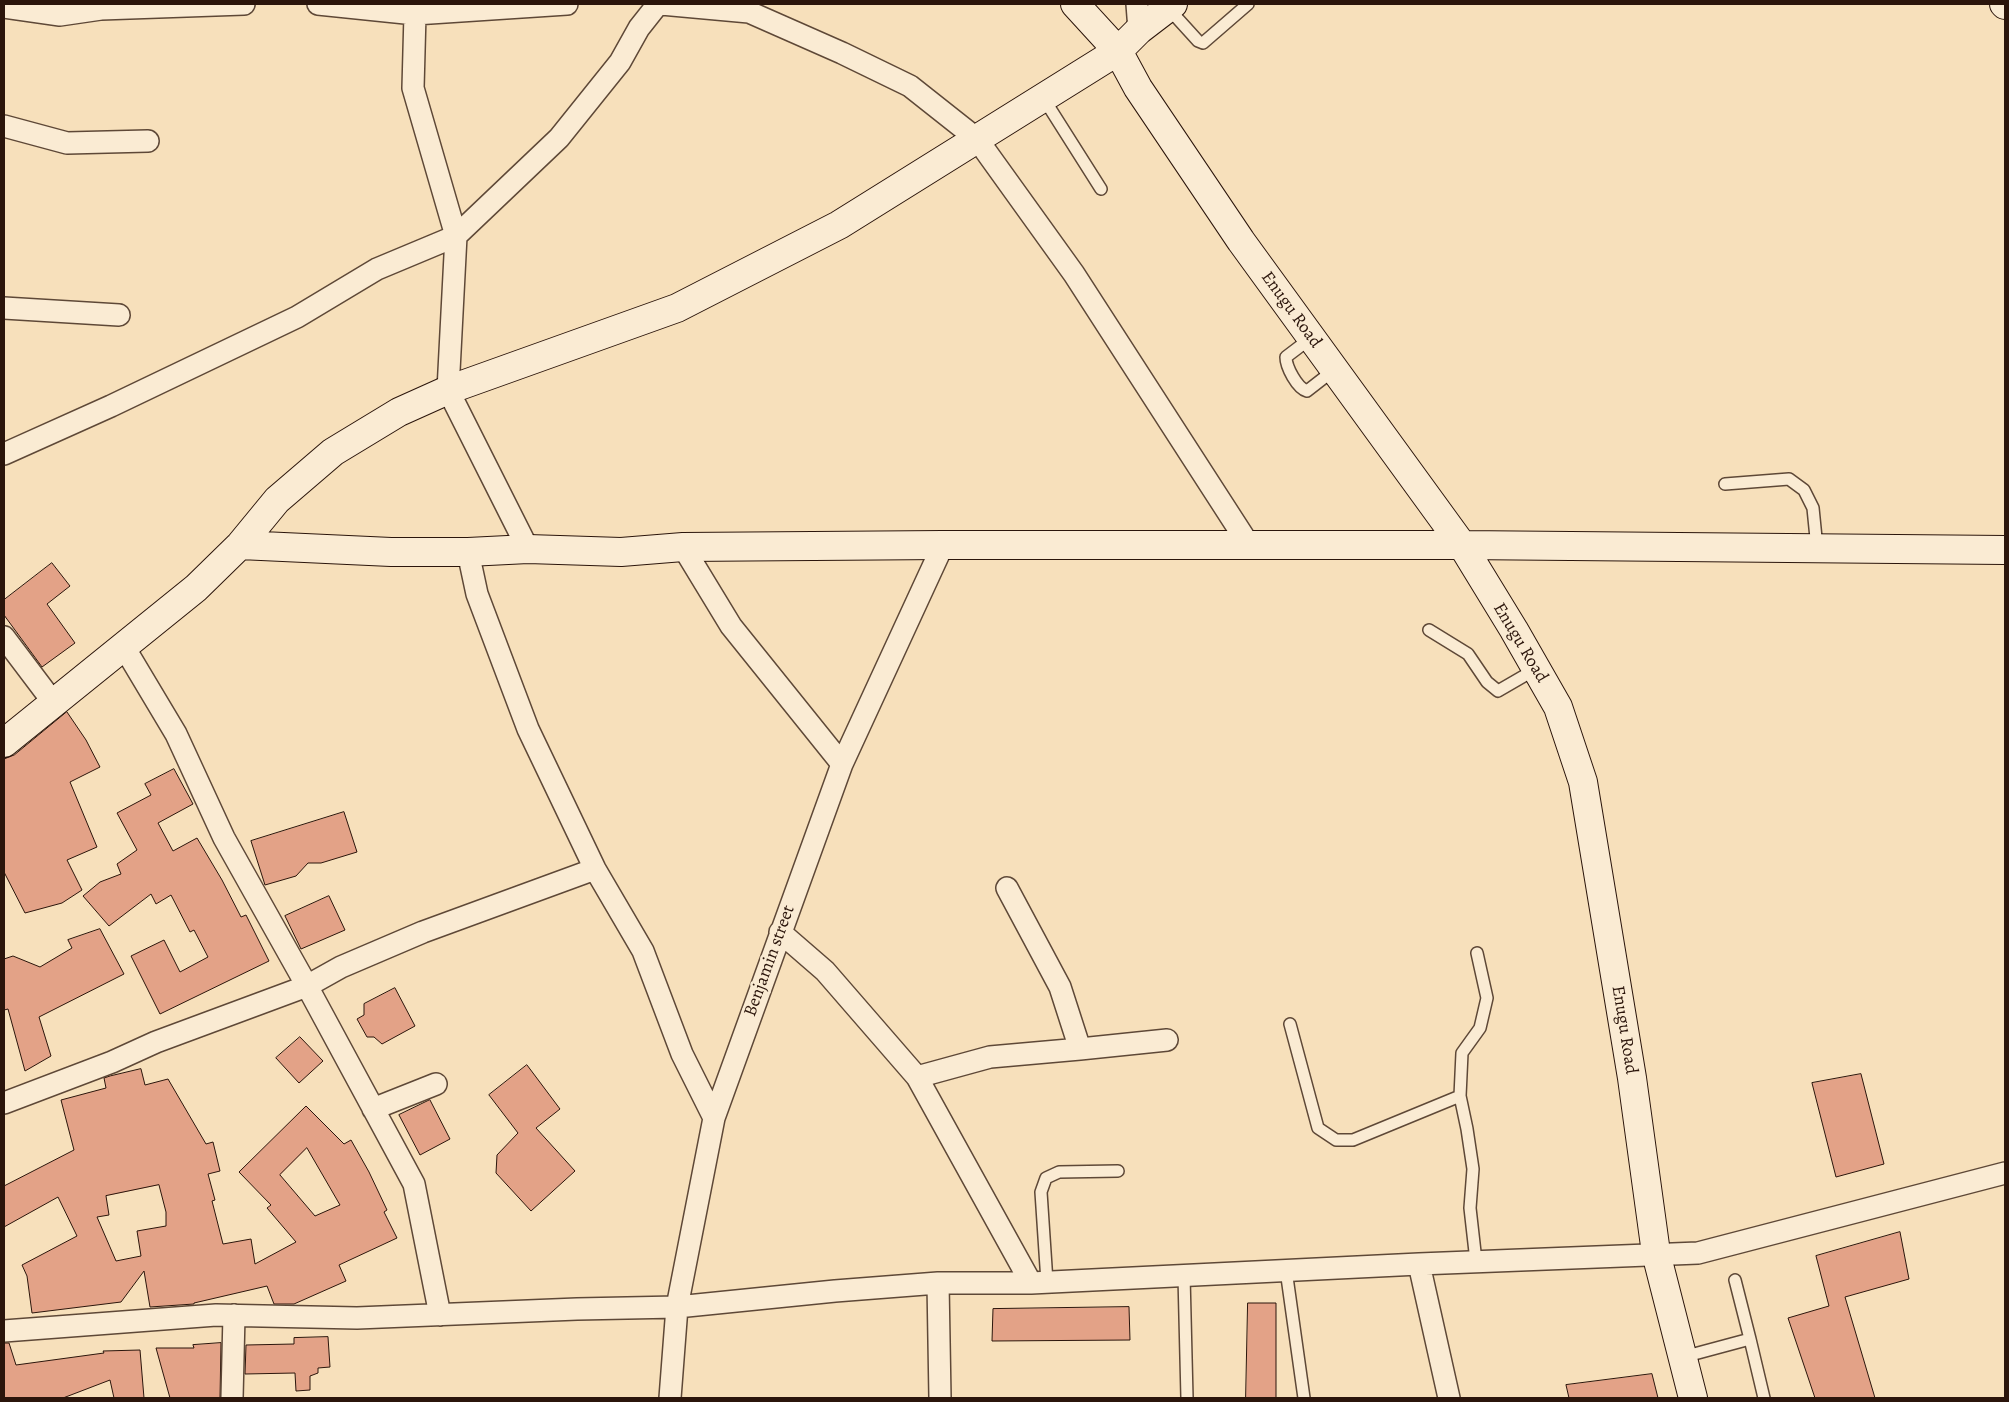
<!DOCTYPE html>
<html>
<head>
<meta charset="utf-8">
<style>
	body { margin:0 }
	#map { position:relative; width:2009px; height:1402px; overflow:hidden; background:#f7e0bb; font-family:Alegreya,serif }
	canvas { display:block }
	.frame { position:absolute; inset:0; border:5px solid #2b150b; pointer-events:none }
</style>
</head>
<body>
<div id="map">
<canvas width="2009" height="1402"></canvas>
<div class="frame"></div>
</div>
<script>
const ctx = document.querySelector('canvas').getContext('2d');
ctx.lineJoin = 'round';
function fill(path, color) { ctx.fillStyle = color; ctx.fill(path, 'evenodd'); }
function trace(path, color, width, dash) { ctx.strokeStyle = color; ctx.lineWidth = width; ctx.lineCap = dash ? 'butt' : 'round'; ctx.setLineDash(dash || []); ctx.stroke(path); }
function write(font, color, halo, rows, align = 'center') {
  ctx.font = font + ' Alegreya,serif'; ctx.lineWidth = 5; ctx.setLineDash([]); ctx.textBaseline = 'middle'; ctx.strokeStyle = halo; ctx.fillStyle = color; for (const [text, x, y, turn = 0] of rows) {
    ctx.save(); ctx.translate(x, y); ctx.rotate((+turn || 0) * Math.PI / 180); ctx.textAlign = isNaN(turn) ? turn : align; if (halo) ctx.strokeText(text, 0, 0); ctx.fillText(text, 0, 0); ctx.restore();
  }
}
const building = new Path2D(`
	M52 563 70 586 47 604 75 643 42 667 4 615V600Z
	M67 712 86 740 100 767 70 782 97 847 67 860 82 890 62 903 25 913 4 872V759L14 755Z
	M174 769 193 804 158 823 173 851 197 838 222 880 241 917 246 915 269 961 160 1014 131 956 164 940 180 972 208 957 194 930 190 932 171 895 156 904 151 894 109 926 83 896 100 882 121 874 117 864 137 850 117 813 151 795 145 784Z
	M344 812 357 852 321 863H308L296 876 265 885 251 841Z
	M329 896 345 930 301 949 285 916Z
	M100 929 124 974 39 1017 51 1056 25 1071 8 1009 4 1010V959L13 956 40 967 72 948 68 940Z
	M395 988 415 1026 382 1044 374 1037H367L357 1019 364 1015V1004Z
	M300 1037 323 1061 299 1083 276 1058Z
	M527 1065 560 1109 536 1128 575 1171 531 1211 496 1173 497 1155 518 1133 489 1095Z
	M141 1069 145 1085 168 1079 206 1144 213 1142 220 1171 208 1174 215 1200 212 1201 223 1244 251 1239 255 1264 296 1242 267 1208 271 1205 239 1172 306 1106 344 1144 351 1140 369 1172 387 1210 384 1212 397 1238 339 1265 346 1281 294 1304H274L267 1286 194 1303V1304L150 1307 144 1271 121 1302 32 1313 27 1276 22 1265 77 1236 58 1197 4 1227V1186L74 1150 61 1100 106 1088 104 1078 110 1076ZM307 1148 340 1205 315 1216 280 1175ZM159 1185 166 1212V1226L137 1231 141 1256 116 1261 97 1217 109 1215 106 1196Z
	M1861 1074 1884 1164 1836 1177 1812 1083Z
	M430 1100 450 1139 420 1155 399 1115Z
	M1900 1232 1909 1279 1845 1297 1875 1398H1815L1788 1318 1829 1306 1816 1256Z
	M1248 1303H1276V1398H1246Z
	M1129 1307 1130 1340 992 1341 993 1309Z
	M328 1337 330 1367 318 1368V1373L310 1376V1390L296 1391 295 1373 245 1374 246 1345 294 1344V1338Z
	M4 1343H9L16 1365 104 1353 103 1351 140 1350 144 1398H114L110 1380 63 1398H4Z
	M221 1343 220 1398H170L156 1348H194L193 1345Z
	M1652 1374 1658 1398H1569L1566 1385Z`);
const lane = new Path2D(`
	M1168 8 1198 41 1203 43 1248 4
	M1044 99 1101 189
	M1311 338 1286 357C1286 367 1297 388 1307 391L1334 370
	M1725 484 1789 479 1804 490 1813 508 1817 548
	M1429 630 1468 654 1487 682 1498 691 1536 669
	M1290 1024 1318 1128 1336 1140H1353L1460 1096
	M1476 1261 1470 1208 1473 1169 1467 1129 1460 1096 1462 1053 1480 1028 1487 998 1477 953
	M1286 1270 1304 1398
	M1184 1276 1187 1398
	M1047 1282 1041 1192 1046 1178 1059 1172 1118 1171
	M1750 1339 1764 1398
	M1683 1357 1750 1339 1735 1280`);
const street = new Path2D(`
	M318 4 415 14 567 4
	M661 4 749 12 842 53 910 86 977 139 1074 274 1249 545
	M1137 4 1139 30
	M4 7 60 15 101 9 244 4
	M415 14 413 88 456 236 448 390 528 549
	M4 126 67 143 148 141
	M4 308 119 315
	M4 454 111 406 297 317 377 269 456 236 559 138 620 62 639 28 658 4
	M683 547 731 626 842 764
	M468 552 477 594 528 729 595 869 643 951 682 1054 714 1118
	M4 637 53 702
	M124 647 176 734 224 838 307 986 414 1184 440 1315
	M1007 888 1060 987 1080 1049
	M780 932 825 971 917 1077 1031 1283
	M917 1077 990 1057 1080 1049 1167 1040
	M4 1103 112 1062 156 1042 307 986 341 967 423 932 595 869
	M373 1109 436 1084
	M1419 1264 1449 1398
	M938 1283 940 1398
	M4 1331 216 1315 357 1318 577 1309 677 1307 835 1291 938 1283H1031L1419 1264 1698 1253 2005 1173
	M232 1398 234 1315
	M670 1398 677 1307 714 1118 842 764 943 545`);
const secondary = new Path2D(`
	M1075 4 1118 51 1138 88 1241 241 1462 545 1514 630 1558 707 1583 782 1632 1078 1656 1253 1693 1398
	M2004 4 2005 5
	M240 545 391 552H468L528 549 621 552 683 547 943 545H1462L2005 550
	M4 743 196 588 240 545 277 500 333 452 399 412 448 390 677 308 839 225 1118 51 1139 30 1173 4`);
const streetNames = [
	["Enugu Road",1291,310,54],
	["Enugu Road",1520,643,59],
	["Benjamin street",770,961,-70],
	["Enugu Road",1624,1030,81]
];
fill(building, '#e3a287');
trace(building, '#2b150b', 1);
trace(lane, '#5e4837', 14);
trace(street, '#5e4837', 24);
trace(secondary, '#2b150b', 30);
trace(lane, '#faebd3', 11);
trace(street, '#faebd3', 21);
trace(secondary, '#faebd3', 28);
write('18px', '#2b150b', '#faebd3', streetNames);
</script>
</body>
</html>
